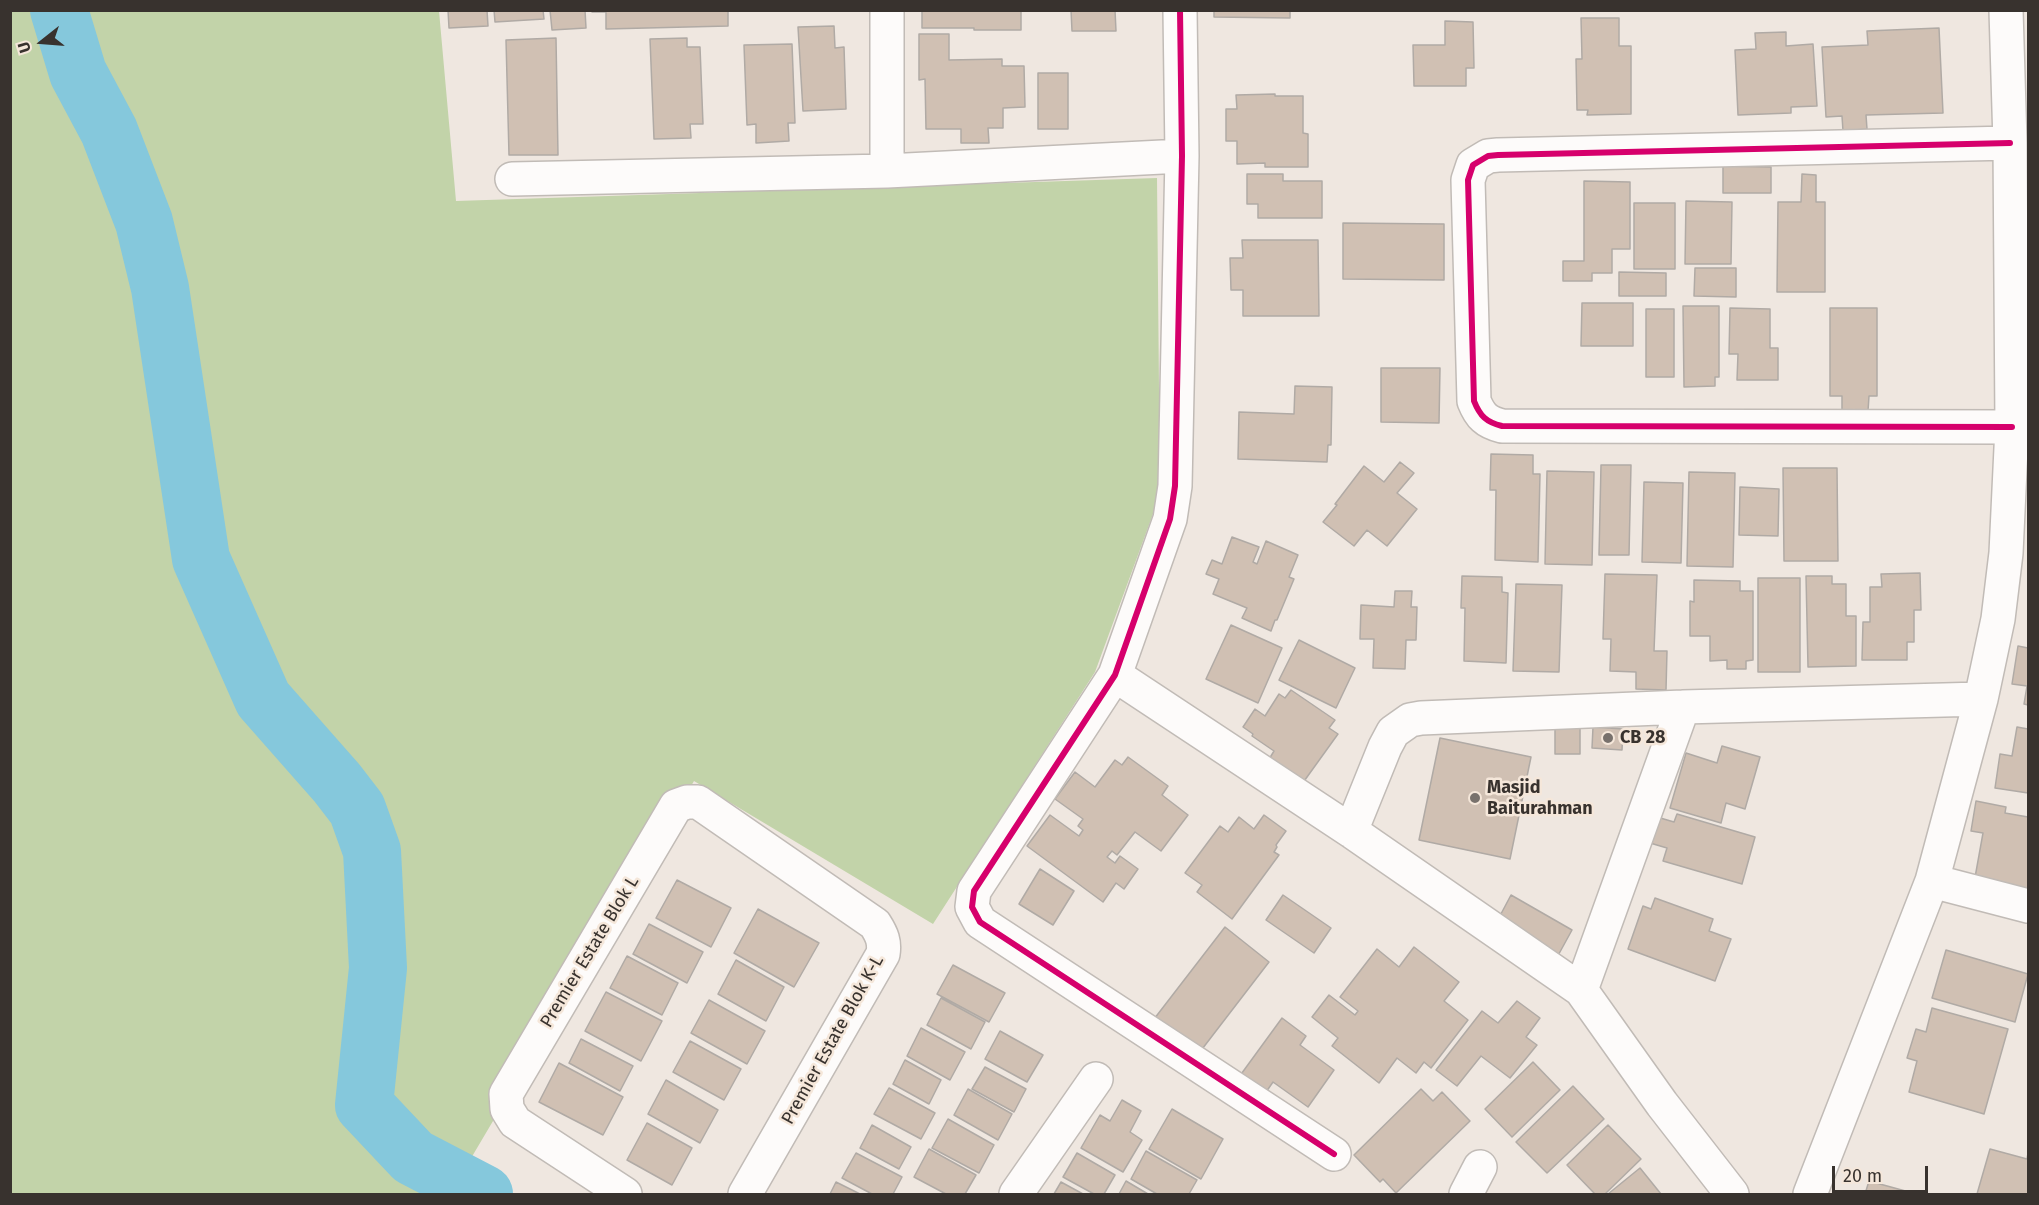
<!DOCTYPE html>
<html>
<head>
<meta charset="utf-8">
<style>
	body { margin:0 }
	#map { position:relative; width:2039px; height:1205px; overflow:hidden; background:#efe7e0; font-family:"Fira Sans",sans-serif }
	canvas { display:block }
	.frame { position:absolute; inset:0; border:12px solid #38322e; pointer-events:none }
	.north { position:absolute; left:12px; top:12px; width:60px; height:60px; -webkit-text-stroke:4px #f5e7da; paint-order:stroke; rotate:253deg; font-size:16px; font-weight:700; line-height:24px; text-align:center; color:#38322e }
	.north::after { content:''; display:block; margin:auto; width:21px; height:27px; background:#38322e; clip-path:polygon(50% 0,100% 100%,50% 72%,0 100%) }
	.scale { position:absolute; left:1832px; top:1166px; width:96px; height:27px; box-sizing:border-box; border:3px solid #38322e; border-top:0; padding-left:8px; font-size:18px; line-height:21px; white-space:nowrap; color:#38322e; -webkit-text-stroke:4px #f5e7da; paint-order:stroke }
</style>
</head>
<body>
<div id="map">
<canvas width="2039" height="1205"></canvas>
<div class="frame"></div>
<div class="north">U</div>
<div class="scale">20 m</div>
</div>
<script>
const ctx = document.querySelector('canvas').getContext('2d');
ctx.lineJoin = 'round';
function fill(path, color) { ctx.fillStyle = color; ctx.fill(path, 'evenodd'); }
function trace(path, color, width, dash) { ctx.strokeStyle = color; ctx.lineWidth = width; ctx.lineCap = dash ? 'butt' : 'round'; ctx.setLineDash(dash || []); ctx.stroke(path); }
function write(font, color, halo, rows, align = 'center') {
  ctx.font = font + ' "Fira Sans",sans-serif'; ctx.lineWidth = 5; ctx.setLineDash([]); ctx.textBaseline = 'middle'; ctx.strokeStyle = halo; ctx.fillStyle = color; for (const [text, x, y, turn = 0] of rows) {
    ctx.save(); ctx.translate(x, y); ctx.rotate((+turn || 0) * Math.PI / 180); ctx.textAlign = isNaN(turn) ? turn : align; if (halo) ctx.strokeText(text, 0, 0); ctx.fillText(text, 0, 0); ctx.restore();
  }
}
const forest = new Path2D(`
	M10 11H439L456 201 1157 178 1160 495 1095 672 933 924 694 781 467 1165 510 1194H11Z`);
const river = new Path2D(`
	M59 10 78 73 109 131 144 222 160 288 201 559 263 699 337 783 357 809 372 851 378 968 364 1105 413 1157 484 1194`);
const building = new Path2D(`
	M448 10H487L488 26 449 28Z
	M494 10H543L544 19 495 22Z
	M550 10H585L586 28 552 30Z
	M592 10H728V26L606 29V12H592Z
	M922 10H1021V30H974V28H922Z
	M1071 10H1115L1116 31H1072Z
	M1214 10H1290V18L1214 17Z
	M1581 18H1619V46H1631V114L1587 115 1588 110H1577L1576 59H1582Z
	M1445 21 1473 22 1474 68H1466V86H1414L1413 45H1445Z
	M834 26 835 48 844 47 846 109 803 111 798 27Z
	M1939 28 1943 113 1866 115 1867 129 1843 131 1842 116 1826 117 1822 47 1868 45 1867 31Z
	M1786 32V46L1813 44 1817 106 1791 107V113L1738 115 1735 50 1756 49 1755 33Z
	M919 34H949V60L1002 59V66H1024L1025 107 1003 108V128H988L989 143H961V129H926L925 79 919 80Z
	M556 38 558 155H509L506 40Z
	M687 38V47H700L703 124H690L691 138 654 139 650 39Z
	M792 44 795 123H788L789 141 756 143V124L747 125 744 45Z
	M1038 73H1068V129H1038Z
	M1275 94V96H1303V133L1308 134V167H1265V163L1237 164V141H1226V109H1237L1236 95Z
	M1723 166 1771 167V193H1723Z
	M1247 174H1283V181H1322V218H1258V204H1247Z
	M1802 174 1816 175V202H1825V292H1777L1778 202H1801Z
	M1584 181 1630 182V249H1612V273H1592V281H1563V261H1584Z
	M1686 201 1732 202 1731 264H1685Z
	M1634 203H1675V269H1634Z
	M1343 223 1444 224V280L1343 279Z
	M1242 240H1318L1319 316H1243V290H1231L1230 258H1243Z
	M1695 268H1736V297L1694 296Z
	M1619 272 1666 273V296H1619Z
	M1582 303H1633V346H1581Z
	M1683 306H1719V377H1715V386L1684 387Z
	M1730 308 1770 309V348H1778V380H1737L1738 354H1729Z
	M1830 308H1877V396H1869L1868 411H1842V396H1830Z
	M1646 309H1674V377H1646Z
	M1381 368H1440L1439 423 1381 422Z
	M1295 386 1332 387 1331 445H1328L1327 462 1238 459 1239 412 1294 414Z
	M1491 454 1533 455V474H1540L1538 562 1495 560 1496 490H1490Z
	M1400 462 1414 473 1397 493 1417 509 1387 546 1367 530 1354 546 1323 522 1337 505 1335 504 1364 466 1384 482Z
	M1601 465H1631L1629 555H1599Z
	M1783 468H1837L1838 561H1784Z
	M1547 471 1594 472 1592 565 1545 564Z
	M1689 472 1735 473 1733 567 1687 566Z
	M1644 482 1683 483 1681 563 1642 562Z
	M1740 487 1779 489 1778 536 1739 535Z
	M1232 537 1259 547 1253 562 1257 564 1266 541 1298 555 1289 577 1294 579 1277 620H1275L1271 631 1242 618 1247 608 1213 594 1219 579 1206 574 1212 560 1222 564Z
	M1920 573 1921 610H1914V642H1907V660H1862L1863 622H1870V587H1882L1881 574Z
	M1605 574 1657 575 1654 651H1667L1666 690 1636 689V672L1610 671 1611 639H1603Z
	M1462 576 1502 577V592L1508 593 1506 663 1464 661 1465 608H1461Z
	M1806 576H1832V584H1846V616H1856V666L1808 667Z
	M1758 578H1800V672H1758Z
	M1694 580 1740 581V591H1753V660L1746 661V669H1727V660L1710 661V636H1690V601L1694 602Z
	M1516 584 1562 585 1559 672 1513 671Z
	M1395 591H1412L1411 607H1417L1416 640H1406L1405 669 1373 668 1374 639H1360L1361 605 1394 607Z
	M1231 625 1282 648 1258 703 1206 679Z
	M1299 640 1355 668 1336 708 1279 680Z
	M2018 646 2028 648V705L2024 704 2027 686 2012 684Z
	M1291 690 1335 720 1329 728 1338 734 1302 784 1268 761 1274 751 1252 736 1253 734 1243 727 1255 709 1265 716 1279 694 1285 698Z
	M1555 719H1580V754H1555Z
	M1593 727 1623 729 1622 750 1592 748Z
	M2017 727 2028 729V793L1995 788 2000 754 2012 756Z
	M1440 738 1531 757 1510 859 1419 840Z
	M1722 746 1760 757 1745 809 1726 803 1721 823 1670 808 1686 753 1717 763Z
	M1128 757 1168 786 1162 795 1188 815 1161 851 1135 832 1117 855 1112 851 1107 857 1115 863 1120 856 1138 869 1124 889 1116 883 1103 902 1027 846 1050 815 1079 836 1083 830 1078 826 1083 819 1055 799 1075 772 1095 787 1115 760 1122 765Z
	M1976 801 2006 807 2005 813 2028 817V895L1974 883 1983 833 1971 831Z
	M1677 814 1755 837 1742 884 1663 861 1667 848 1650 843 1657 817 1674 822Z
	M1264 815 1286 831 1276 845 1277 847 1274 852 1279 855 1232 919 1197 892 1202 885 1185 873 1220 826 1228 832 1239 817 1254 829Z
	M1040 869 1074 891 1053 925 1019 904Z
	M677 880 731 908 711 947 656 918Z
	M1283 895 1331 928 1314 953 1266 920Z
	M1511 895 1572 930 1555 961 1494 927Z
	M1655 898 1713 919 1709 931 1731 939 1715 981 1628 949 1643 906 1651 909Z
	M758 909 819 943 794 987 734 953Z
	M649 924 703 952 687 983 633 954Z
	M1225 927 1269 962 1196 1057 1151 1023Z
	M1414 947 1459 982 1444 1001 1468 1020 1431 1068 1424 1062 1416 1073 1397 1058 1379 1083 1332 1046 1338 1038 1312 1017 1329 995 1355 1015 1358 1011 1340 997 1377 949 1399 967Z
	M1946 950 2028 974 2015 1022 1932 998Z
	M627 956 678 983 662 1015 610 988Z
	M736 960 784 987 766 1021 718 994Z
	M953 965 1005 993 989 1022 937 994Z
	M606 992 662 1021 641 1061 585 1031Z
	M941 998 985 1022 971 1049 927 1025Z
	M709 1000 765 1031 747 1064 691 1033Z
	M1517 1001 1540 1018 1526 1037 1537 1045 1510 1078 1481 1056 1457 1086 1436 1070 1482 1011 1498 1023Z
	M1932 1008 2008 1029 1984 1114 1909 1092 1917 1061 1907 1058 1916 1029 1926 1032Z
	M1282 1018 1306 1036 1300 1045 1334 1070 1308 1107 1273 1082 1264 1095 1239 1077Z
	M921 1028 965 1052 950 1080 907 1056Z
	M1000 1031 1043 1055 1027 1082 985 1059Z
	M581 1039 633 1066 620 1091 569 1063Z
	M690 1041 741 1069 724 1100 673 1072Z
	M905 1060 941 1080 929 1104 893 1084Z
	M1533 1062 1560 1090 1512 1137 1485 1109Z
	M559 1063 623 1097 603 1135 539 1102Z
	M985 1067 1026 1089 1014 1112 972 1089Z
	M666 1080 718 1110 700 1143 648 1114Z
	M1573 1086 1604 1119 1547 1173 1516 1142Z
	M889 1088 935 1113 921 1139 874 1114Z
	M968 1089 1012 1114 998 1140 954 1115Z
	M1421 1089 1433 1101 1442 1092 1470 1121 1396 1193 1383 1179 1380 1182 1354 1155Z
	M1122 1100 1141 1111 1130 1132 1142 1140 1123 1172 1081 1148 1100 1115 1110 1121Z
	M1172 1109 1223 1139 1201 1179 1149 1149Z
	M948 1119 994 1145 979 1173 932 1148Z
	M647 1123 692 1148 672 1185 627 1160Z
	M872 1125 911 1147 899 1169 860 1148Z
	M1608 1125 1641 1159 1605 1194H1595L1567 1165Z
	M929 1149 976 1175 965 1194H946L914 1177Z
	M1990 1149 2027 1159 2028 1153V1194H1977Z
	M1146 1151 1197 1180 1189 1194H1157L1131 1179Z
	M856 1153 902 1177 893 1194H872L842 1178Z
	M1077 1153 1115 1175 1104 1194H1094L1063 1177Z
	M1640 1168 1661 1194H1608Z
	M1126 1181 1148 1194H1119Z
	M1869 1181 1909 1192 1915 1194H1865Z
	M836 1182 860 1194H830Z
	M1061 1182 1083 1194H1054Z`);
const minor = new Path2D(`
	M1180 10 1182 156 1175 486 1170 519 1115 675 974 891 972 907 980 922 1334 1154
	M2010 143 1498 155 1488 156 1473 165 1468 180 1474 401C1480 416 1486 422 1502 426L2012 427
	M887 171V10
	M512 179 887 171 1182 156
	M1115 675 1351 831 1581 990 1662 1104 1732 1194
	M1351 831 1385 747 1393 732 1410 720 1421 718 1683 707 1981 699
	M1932 881 2028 906
	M1581 990 1683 707
	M625 1194 515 1122 507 1109 506 1094 676 806 687 802H698L875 924C882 935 885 942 883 954L745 1194
	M1016 1194 1096 1079
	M1466 1194 1480 1167
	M1810 1194 1932 881 1981 699 1998 619 2006 553 2012 427 2010 143 2006 10`);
const cycleway = new Path2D(`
	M1180 10 1182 156 1175 486 1170 519 1115 675 974 891 972 907 980 922 1334 1154
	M2010 143 1498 155 1488 156 1473 165 1468 180 1474 401C1480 416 1486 422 1502 426L2012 427`);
const markers = [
	[1608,738,6,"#78716c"],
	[1475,798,6,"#78716c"]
];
const poiNames = [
	["CB 28",1620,738],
	["Masjid",1487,788],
	["Baiturahman",1487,809]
];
const streetNames = [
	["Premier Estate Blok L",590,952,-59],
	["Premier Estate Blok K-L",833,1040,-61]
];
fill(forest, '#c2d3a9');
trace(river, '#85c8dc', 58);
fill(building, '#d0c0b3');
trace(building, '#b0aaa5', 1.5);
trace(minor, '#c1bbb6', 36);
trace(minor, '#fdfbfa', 33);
trace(cycleway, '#d6006c', 6);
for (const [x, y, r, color] of markers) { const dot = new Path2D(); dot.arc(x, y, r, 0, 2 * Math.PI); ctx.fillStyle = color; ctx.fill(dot); trace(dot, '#f5e7da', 2); }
write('bold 18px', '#38322e', '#f5e7da', poiNames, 'left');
write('18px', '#38322e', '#f5e7da', streetNames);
</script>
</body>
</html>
